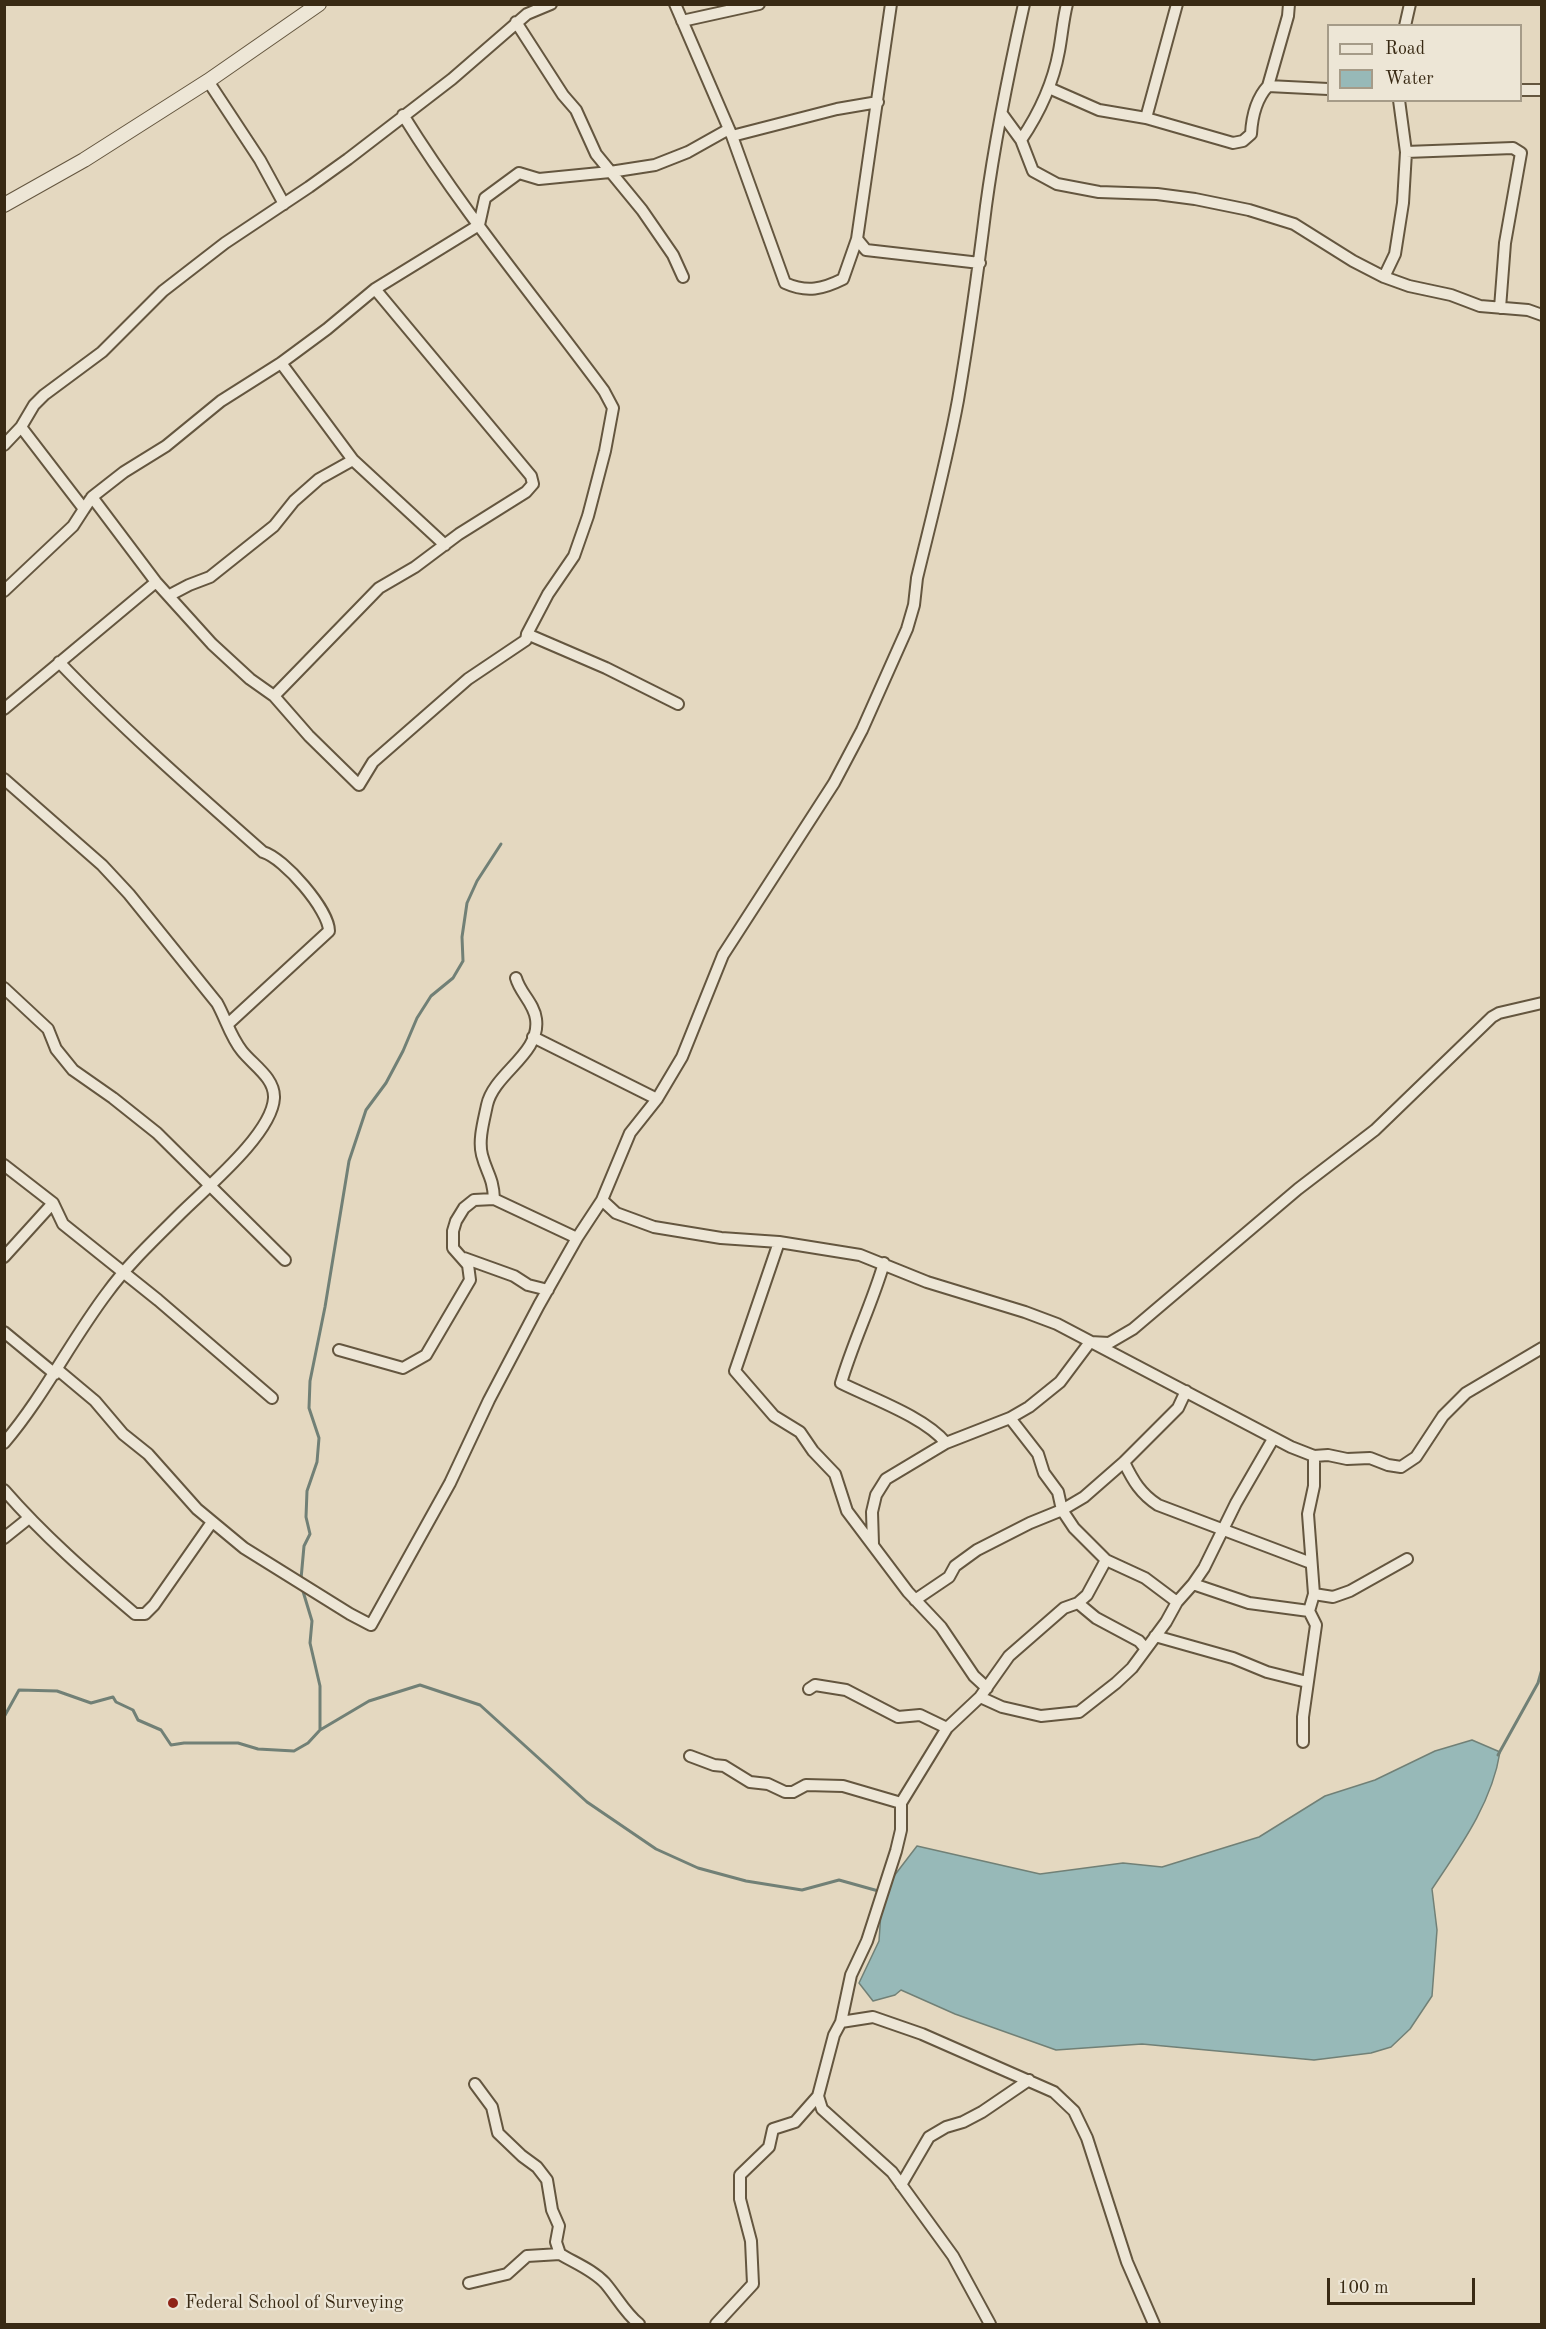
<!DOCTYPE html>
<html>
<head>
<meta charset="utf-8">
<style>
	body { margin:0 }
	#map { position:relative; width:1546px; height:2329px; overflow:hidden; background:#e4d8c0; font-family:"Old Standard TT",serif }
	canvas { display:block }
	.frame { position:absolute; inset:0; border:6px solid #392a14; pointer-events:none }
	.legend { position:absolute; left:1327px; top:24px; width:195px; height:78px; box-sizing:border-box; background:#ede6d6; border:2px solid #a59b88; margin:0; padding:8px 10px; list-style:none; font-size:18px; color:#392a14 }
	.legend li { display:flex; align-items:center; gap:12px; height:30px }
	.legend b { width:30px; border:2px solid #a59b88 }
	.scale { position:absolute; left:1327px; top:2278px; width:148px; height:27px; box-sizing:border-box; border:3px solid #392a14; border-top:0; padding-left:8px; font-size:18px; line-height:21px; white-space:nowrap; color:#392a14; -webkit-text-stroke:4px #ede6d6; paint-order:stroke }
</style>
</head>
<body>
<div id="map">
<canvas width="1546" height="2329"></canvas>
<div class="frame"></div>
<ul class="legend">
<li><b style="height:8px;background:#ede6d6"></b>Road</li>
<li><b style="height:16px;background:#97b9b8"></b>Water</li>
</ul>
<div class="scale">100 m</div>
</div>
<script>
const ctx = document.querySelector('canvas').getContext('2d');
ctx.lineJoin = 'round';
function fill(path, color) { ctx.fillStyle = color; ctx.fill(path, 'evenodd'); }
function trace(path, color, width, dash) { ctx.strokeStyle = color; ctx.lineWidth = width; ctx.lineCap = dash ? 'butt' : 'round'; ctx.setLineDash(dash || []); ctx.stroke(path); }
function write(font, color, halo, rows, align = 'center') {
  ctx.font = font + ' "Old Standard TT",serif'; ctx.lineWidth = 4.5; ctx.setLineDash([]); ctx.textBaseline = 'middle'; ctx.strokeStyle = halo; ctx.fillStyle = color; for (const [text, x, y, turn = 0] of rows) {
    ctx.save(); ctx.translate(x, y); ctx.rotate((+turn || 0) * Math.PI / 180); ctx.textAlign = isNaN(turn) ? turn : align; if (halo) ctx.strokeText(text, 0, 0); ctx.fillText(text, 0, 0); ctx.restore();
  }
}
const water = new Path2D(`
	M1472 1740 1500 1752C1492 1803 1460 1847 1432 1889L1437 1930 1432 1996 1410 2029 1391 2047 1371 2053 1314 2060 1142 2044 1056 2050 955 2014 901 1990 895 1995 873 2001 859 1983 879 1941 881 1912 894 1876 917 1846 1040 1874 1123 1863 1162 1867 1259 1837 1325 1796 1375 1780 1435 1751Z`);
const stream = new Path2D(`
	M301 1579 304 1546 310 1534 306 1517 307 1491 317 1462 319 1438 309 1408 310 1381 325 1307 349 1161 366 1110 386 1083 403 1051 417 1018 431 996 453 978 463 961 462 937 467 903 477 881 501 844
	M302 1588 312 1621 310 1643 320 1686V1729
	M4 1717 19 1690 57 1691 91 1703 113 1697 116 1702 133 1710 138 1720 161 1730 171 1745 184 1743H238L258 1749 294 1751 308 1743 320 1730 369 1701 420 1685 480 1705 587 1802 656 1849 698 1868 746 1881 802 1890 839 1880 882 1892
	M1498 1755 1538 1683 1542 1669`);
const minor = new Path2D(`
	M675 4 732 136 785 283C807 293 823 289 843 279L857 239
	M891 4 857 239 866 250 980 263
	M682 21 759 4
	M516 22 563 95 576 110 596 154 642 210 673 255 683 277
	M1405 26 1410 4
	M208 81 260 160 284 204
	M1268 86 1328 89
	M1049 88 1099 110 1146 118 1233 143 1243 141 1251 134C1252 116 1256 99 1268 86L1288 16 1289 4
	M1520 90H1542
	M1002 114 1021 140 1033 171 1057 184 1099 192 1157 194 1195 199 1249 210 1294 224 1353 261 1384 277 1409 286 1451 295 1480 306 1528 310 1542 315
	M1146 118 1177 4
	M732 136 837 109 878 102
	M1021 140C1040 112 1053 84 1059 51 1062 35 1063 20 1067 4
	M1406 152 1513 148 1521 153 1505 243 1500 308
	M1384 277 1395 254 1403 203 1406 152 1399 100
	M281 363 353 460
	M21 427 84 509 92 497 156 582 212 644 250 679 274 696 309 736 359 785 373 762 468 679 526 640 527 634 548 594 574 556 588 516 605 451 613 408 604 391C536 299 463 212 403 115
	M4 445 21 427 34 405 44 395 102 352 163 291 225 243 309 187 348 159 452 79 527 14 551 4
	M92 497 124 472 166 446 221 401 281 363 327 329 375 289 479 225 485 198 519 173 539 179 610 172 655 165 688 152 729 129
	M4 591 73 526 84 509
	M170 595 189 585 210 577 274 526 294 501 319 479 353 460 445 545
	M527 634 606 668 678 704
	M59 662C123 729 194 791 263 852 284 858 329 910 329 931L228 1024
	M274 696 379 588 415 567 459 534 526 492 533 484 531 476 375 289
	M4 709 156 582
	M4 779 102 865 129 894 217 1003C226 1019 230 1036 242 1051 253 1065 275 1078 274 1098 272 1134 206 1188 181 1213 156 1238 128 1264 107 1293 70 1342 44 1396 4 1443
	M4 988 48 1029 56 1049 73 1070 113 1098 157 1133 285 1260
	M533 1037 657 1099
	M4 1165 53 1203 63 1224 158 1300 272 1398
	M494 1199C493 1177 487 1174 482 1155 478 1140 484 1120 487 1105 494 1073 541 1054 536 1019 534 1003 520 993 516 978
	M602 1200 616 1213 654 1227 721 1238 779 1242 860 1255 927 1282 1025 1312 1057 1324 1291 1447 1314 1456 1328 1455 1347 1459 1370 1458 1388 1465 1401 1467 1416 1457 1443 1416 1466 1393 1542 1348
	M779 1242 735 1371 774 1416 800 1432 813 1451 835 1474 847 1511 908 1592 941 1627 974 1676 987 1688
	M4 1257 53 1203
	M464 1258 514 1276 528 1285 548 1290
	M884 1263C872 1304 853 1342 841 1383 871 1398 925 1417 946 1443
	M4 1332 55 1374
	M339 1350 403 1368 426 1355 470 1280 468 1265 453 1248V1231L456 1221 464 1208 474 1200 494 1199 577 1238
	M58 1370 95 1401 123 1434 148 1454 197 1509 244 1548 350 1614 371 1625 450 1483 489 1400 539 1305 577 1238 602 1200 630 1133 657 1099 682 1057 723 955 834 783 862 730 907 629 914 605 917 578C931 520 947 460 958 400 969 336 978 271 986 206 995 139 1009 71 1024 4
	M1010 1418 1038 1454 1044 1473 1058 1492 1062 1510 1074 1528 1106 1560 1145 1578 1177 1602
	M1124 1462C1133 1481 1141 1494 1158 1505L1311 1563
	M4 1490C44 1536 89 1575 135 1614H145L154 1605 212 1522
	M4 1538 29 1518
	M873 1544 872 1512 876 1495 886 1479 946 1443 1010 1418 1029 1407 1060 1382 1090 1342 1109 1343 1133 1329 1298 1189 1375 1130 1492 1017 1499 1013 1542 1003
	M1193 1584 1249 1603 1309 1611
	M1314 1594 1333 1597 1350 1591 1407 1559
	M915 1600 949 1577 955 1566 977 1550 1030 1523 1062 1510 1084 1497 1124 1462 1178 1408 1186 1391
	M1078 1603 1096 1618 1139 1641 1145 1648
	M1155 1636 1233 1658 1267 1672 1307 1682
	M809 1689 815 1685 846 1690 898 1717 920 1715 947 1728
	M980 1697 1002 1707 1041 1716 1079 1712 1116 1683 1132 1668 1166 1622 1177 1602 1193 1584 1204 1568 1236 1503 1273 1439
	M1303 1742V1717L1316 1625 1309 1611 1314 1594 1308 1514 1314 1486V1456
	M690 1756 714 1765 724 1766 750 1782 768 1784 785 1792H793L806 1785 843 1786 901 1803
	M841 2022 873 2017 922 2034 1054 2092 1074 2111 1087 2138 1127 2262 1154 2324
	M475 2084 492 2107 498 2133 522 2156 537 2167 547 2180 552 2210 559 2226 556 2242 560 2254C575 2263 593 2270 605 2283 617 2297 625 2313 639 2324
	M901 2185 929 2137 946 2127 963 2122 982 2112 1029 2080
	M469 2283 507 2274 527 2256 560 2254
	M716 2324 753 2284 751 2241 740 2199V2175L769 2147 773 2129 795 2122 818 2096
	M990 2324 953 2256 892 2172 822 2109 818 2096 834 2035 841 2022 851 1975 867 1941 896 1851 901 1830V1803L947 1728 980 1697 1009 1656 1064 1608 1078 1603 1087 1595 1106 1560`);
const tertiary = new Path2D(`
	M4 205 84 160 208 81 319 4`);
const markers = [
	[173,2303,6,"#8f2418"]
];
const poiNames = [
	["Federal School of Surveying",185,2303]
];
fill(water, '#97b9b8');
trace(water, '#718076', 1.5);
trace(stream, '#718076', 3);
trace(minor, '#64563f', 14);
trace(tertiary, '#64563f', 16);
trace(minor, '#ede6d6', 10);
trace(tertiary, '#ede6d6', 14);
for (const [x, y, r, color] of markers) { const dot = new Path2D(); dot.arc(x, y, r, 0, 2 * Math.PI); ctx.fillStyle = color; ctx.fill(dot); trace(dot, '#ede6d6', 2); }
write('18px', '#392a14', '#ede6d6', poiNames, 'left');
</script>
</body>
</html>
